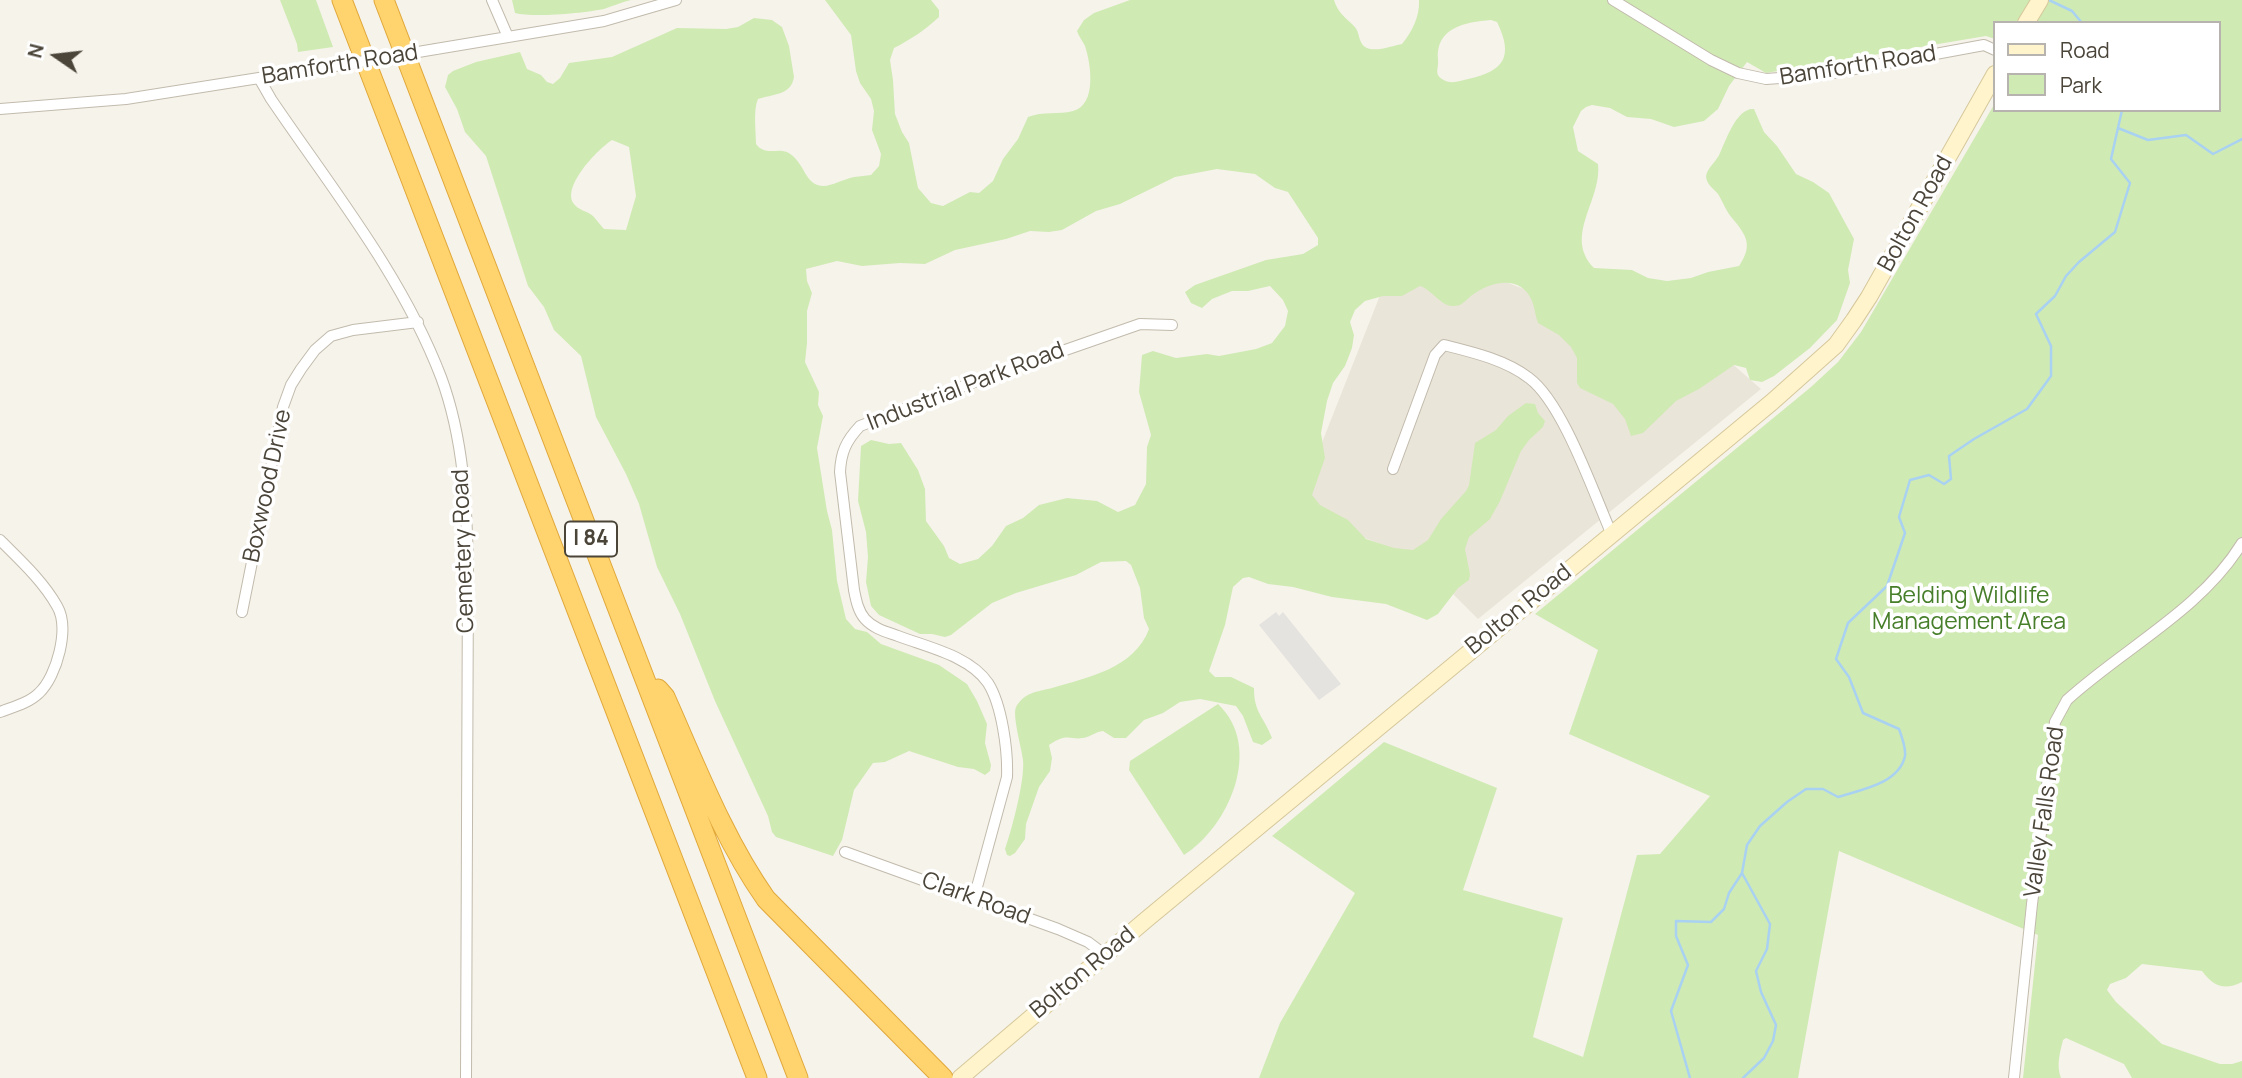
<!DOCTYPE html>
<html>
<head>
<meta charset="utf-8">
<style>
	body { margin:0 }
	#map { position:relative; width:2242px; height:1078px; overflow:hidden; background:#f6f3eb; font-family:Manrope,sans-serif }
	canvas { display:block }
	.legend { position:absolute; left:1993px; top:21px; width:228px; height:91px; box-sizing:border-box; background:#fff; border:2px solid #b7b4b0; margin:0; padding:9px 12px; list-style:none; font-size:21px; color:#4a4439 }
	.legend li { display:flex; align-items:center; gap:14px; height:35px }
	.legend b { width:35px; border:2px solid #b7b4b0 }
	.north { position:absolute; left:21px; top:21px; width:70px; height:70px; -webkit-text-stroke:5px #fff; paint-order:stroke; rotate:284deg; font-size:19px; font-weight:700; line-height:28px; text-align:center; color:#4a4439 }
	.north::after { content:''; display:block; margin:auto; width:24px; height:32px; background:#4a4439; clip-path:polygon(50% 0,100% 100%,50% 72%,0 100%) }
</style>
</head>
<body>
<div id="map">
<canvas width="2242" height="1078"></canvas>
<ul class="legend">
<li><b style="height:9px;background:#fff4cc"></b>Road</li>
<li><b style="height:19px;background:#d0eab4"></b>Park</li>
</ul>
<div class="north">N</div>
</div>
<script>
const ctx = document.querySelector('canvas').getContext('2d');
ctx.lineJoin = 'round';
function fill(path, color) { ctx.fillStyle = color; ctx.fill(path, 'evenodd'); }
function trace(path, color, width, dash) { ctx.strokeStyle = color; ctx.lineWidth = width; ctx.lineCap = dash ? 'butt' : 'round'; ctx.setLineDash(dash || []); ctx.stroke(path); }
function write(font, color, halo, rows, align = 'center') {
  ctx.font = font + ' Manrope,sans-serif'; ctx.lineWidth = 7; ctx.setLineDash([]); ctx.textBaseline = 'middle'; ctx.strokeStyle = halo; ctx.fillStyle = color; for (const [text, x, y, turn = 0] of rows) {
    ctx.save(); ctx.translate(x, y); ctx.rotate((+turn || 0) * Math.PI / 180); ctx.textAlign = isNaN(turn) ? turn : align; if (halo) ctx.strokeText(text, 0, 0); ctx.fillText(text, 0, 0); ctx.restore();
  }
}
const residential = new Path2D(`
	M1401 242 1558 302 1705 340 1761 389 1478 619 1417 558 1295 511Z`);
const green = new Path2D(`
	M280 0H316L333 47 298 52 297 44Z
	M512 0H631C622 2 613 6 604 9 584 13 534 18 515 13Z
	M825 0H931L939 10V17C925 30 910 40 894 48L890 60 893 80 895 114 902 132 909 143 918 188 931 203 943 206 970 192 979 193 993 181 1003 159 1018 139 1028 117C1043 111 1058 115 1073 111 1097 105 1091 64 1085 46 1082 40 1079 37 1077 31L1084 20 1094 13 1130 0H1334C1338 13 1345 17 1354 26 1359 31 1358 36 1361 42 1367 56 1391 46 1402 44 1412 32 1420 16 1419 0H2242V982C2224 991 2213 986 2202 971L2142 964 2126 978 2110 984 2107 990 2116 1002 2162 1044 2220 1064H2232L2242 1061V1078H2132L2124 1064 2066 1038 2063 1040C2060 1053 2056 1065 2061 1078H2023L2038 935 1839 851 1798 1078H1259L1280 1023 1355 893 1272 836 1384 742 1497 788 1463 890 1563 918 1533 1037 1583 1057 1637 855 1660 854 1710 796 1569 734 1598 650 1535 614 1811 387 1838 362 1861 332 1995 103V110H2219V23H1995V39L1986 36 1974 38 1766 73 1747 62 1729 86 1718 109 1704 121 1674 127 1651 119 1627 117 1610 108 1592 105 1586 107 1581 111 1573 127 1578 151 1598 164C1602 201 1563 236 1594 268L1632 270 1648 278 1667 281 1691 278 1708 272 1739 266C1753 245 1747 236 1732 218 1726 211 1723 202 1718 194 1714 189 1706 184 1706 176 1707 168 1717 161 1720 153 1726 140 1737 107 1754 109L1764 132 1777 146 1796 174 1813 182 1829 193 1854 239 1848 270 1850 283 1837 320 1810 348 1774 376 1762 382 1750 380 1746 368 1734 365 1699 389 1676 401 1643 433 1631 436 1625 419 1613 404 1580 388 1577 383V358L1571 347 1559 335 1538 323C1535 316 1535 308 1532 301 1521 274 1490 281 1471 296 1465 301 1461 307 1452 306 1440 305 1432 290 1420 286L1402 296H1383L1365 301 1355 310 1350 322 1354 335 1352 348 1345 366 1333 383 1327 401 1321 433 1325 458 1312 495 1320 505 1348 520 1366 539 1394 548 1413 550 1428 540 1441 519 1466 491 1469 485 1475 443 1496 430 1508 416 1526 403 1535 404 1538 413 1545 421 1543 427 1529 440 1521 451 1500 501 1490 519 1469 537 1465 549 1470 574 1469 580 1458 588 1438 614 1427 620 1386 604 1332 597 1293 587 1268 584 1249 577 1243 578 1233 587 1225 625 1209 671 1215 677H1231L1254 688C1254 713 1263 715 1272 738L1262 745 1253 742 1243 716 1236 706 1200 699 1180 702 1163 713 1144 720 1126 738H1114L1103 731C1096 732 1093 735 1087 737 1071 742 1069 731 1049 745L1052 758 1050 771 1039 787 1026 824 1025 839 1015 853 1010 856 1007 855 1005 849C1012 829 1025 780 1023 760 1022 749 1012 716 1016 707 1025 692 1036 692 1052 688 1088 677 1134 669 1149 629L1144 618 1140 588 1131 565 1126 561 1101 562 1076 575 1016 593 992 603 951 635 945 637 932 634H920L879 615 871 606 866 582 868 557 866 532 858 501 861 446 871 440 889 444 901 443 918 470 925 489 926 521 944 546 949 558 960 564 978 559 992 546 1006 526 1023 518 1039 505 1067 498 1097 501 1118 512 1135 505 1146 484 1147 447 1151 435 1139 392 1142 355 1153 351 1176 358 1207 354 1219 356 1256 349 1272 343 1285 326 1288 311 1283 300 1270 286 1248 291H1232L1212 299 1202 308 1191 303 1185 292 1195 285 1266 260 1303 254 1318 245V238L1288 192 1275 188 1255 174 1217 169 1175 177 1120 204 1096 211 1062 230 1049 232 1030 231 1006 239 955 250 925 264 900 263 862 266 837 261 806 269 807 281 812 293 807 311V343L805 362 819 392 818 405 823 416 817 448 827 511 832 530 837 581 846 619 855 629 867 632 881 644 939 665 967 684 977 701 987 724 985 743 991 765 990 771 985 775 974 769 958 767 909 751 885 762 873 763 854 790 842 840 833 856 776 837 772 832 768 816 715 701 680 614 657 567 639 504 626 474 596 417 581 356 554 330 544 307 528 286 486 156 465 132 457 109 445 87 448 75 453 71 476 62 520 52 527 69 541 75 547 82 553 84 560 78 569 63 612 57 677 28 726 29 738 27 754 18 772 20 782 27 789 46 794 77C791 96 772 94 758 99 753 110 756 131 756 144 765 156 776 148 787 152 795 156 801 165 805 173 819 197 835 181 854 177 860 176 866 176 871 175L879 166 881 154 872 130 874 111 871 99 860 83 856 71 851 35ZM1491 20 1497 22C1514 57 1504 71 1468 79 1459 81 1451 85 1442 79 1434 74 1439 68 1438 60 1435 28 1465 22 1491 20ZM612 140 629 147 636 196 626 230 604 229C600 225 597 220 593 216 587 211 578 210 574 204 561 187 598 149 612 140Z
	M1218 704C1264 747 1229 827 1184 855L1129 770 1130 761Z`);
const parking = new Path2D(`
	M1276 612 1279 616 1283 612 1341 684 1319 700 1259 625Z`);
const stream = new Path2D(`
	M2049 0 2072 11 2082 23
	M2118 128 2148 140 2186 135 2213 154 2242 139
	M1690 1078 1671 1011 1688 965 1676 936V921L1711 922 1724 909 1729 893 1742 873
	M1743 1078 1764 1058 1773 1041 1776 1025 1761 992 1756 971 1767 949 1770 924 1742 873 1747 845 1760 826 1787 802 1806 789H1823L1838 797C1860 790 1899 784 1905 756 1906 748 1902 737 1899 729L1863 713 1849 677 1836 659 1848 623 1887 586 1905 533 1899 517 1910 480 1929 475 1944 484 1951 479 1949 456 1974 439 2027 409 2051 376V346L2036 314 2055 296 2066 276 2079 262 2115 232 2130 183 2111 159 2122 110`);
const street = new Path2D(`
	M492 0 508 37
	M1613 0 1711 60 1738 73 1766 79 1822 75 1984 45 1995 50
	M436 49 604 21 676 0
	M259 78 271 99C332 189 402 275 441 377 464 439 467 507 468 572L466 1078
	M0 109 126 99 335 66
	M1393 469 1435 355 1444 345C1472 352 1506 360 1529 378 1563 403 1594 494 1612 535
	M0 540C20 560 43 581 57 606 70 628 57 676 39 693 29 703 13 707 0 712
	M242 612 283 407 291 385 301 369 315 350 331 336 353 330 418 322
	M845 852 1058 929 1088 942 1104 954
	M974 898 1007 777C1008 751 1002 705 988 683 970 656 927 647 898 636 887 632 874 629 865 619 858 611 856 600 854 590L840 472C841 452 846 441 860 426L985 378 1140 324 1172 325
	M2014 1078 2032 904 2055 722 2067 700C2124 648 2201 610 2242 543`);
const secondary = new Path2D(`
	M2026 23 2040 0
	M960 1078 1147 919 1772 402 1836 345 1854 320 1869 297 1995 74`);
const highway = new Path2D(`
	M342 0 757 1078
	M384 0 798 1078
	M658 689 665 697C695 764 723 838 766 899L943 1078`);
const streetBridge = new Path2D(`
	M335 66 436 49`);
const shields = [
	[591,539,52]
];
const shieldNames = [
	["I 84",591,539]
];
const streetNames = [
	["Bamforth Road",340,65,-9],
	["Bamforth Road",1858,66,-9],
	["Bolton Road",1916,214,-61],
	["Industrial Park Road",966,387,-21],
	["Boxwood Drive",268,486,-78],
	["Cemetery Road",464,551,-92],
	["Bolton Road",1519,610,-39],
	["Valley Falls Road",2045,812,-82],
	["Clark Road",976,899,20],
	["Bolton Road",1083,973,-40]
];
const parkNames = [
	["Belding Wildlife",1969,597],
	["Management Area",1969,623]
];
fill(residential, '#eae5d9');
fill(green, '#d0eab4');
fill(parking, '#e5e3df');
trace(stream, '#a8d1f2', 2.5);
trace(street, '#c2bbad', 12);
trace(secondary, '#d6c89b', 18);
trace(highway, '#e0a83b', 21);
trace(street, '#fff', 10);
trace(secondary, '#fff4cc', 16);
trace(highway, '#ffd36d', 19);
trace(streetBridge, '#c2bbad', 12, []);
trace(streetBridge, '#fff', 10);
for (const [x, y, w] of shields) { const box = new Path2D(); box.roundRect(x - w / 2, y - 17.5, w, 35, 5); ctx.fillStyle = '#fff'; ctx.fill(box); trace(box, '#4a4439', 2); }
write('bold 21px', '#4a4439', null, shieldNames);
write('23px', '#4a4439', '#fff', streetNames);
write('23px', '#477e2a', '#fff', parkNames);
</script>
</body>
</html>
